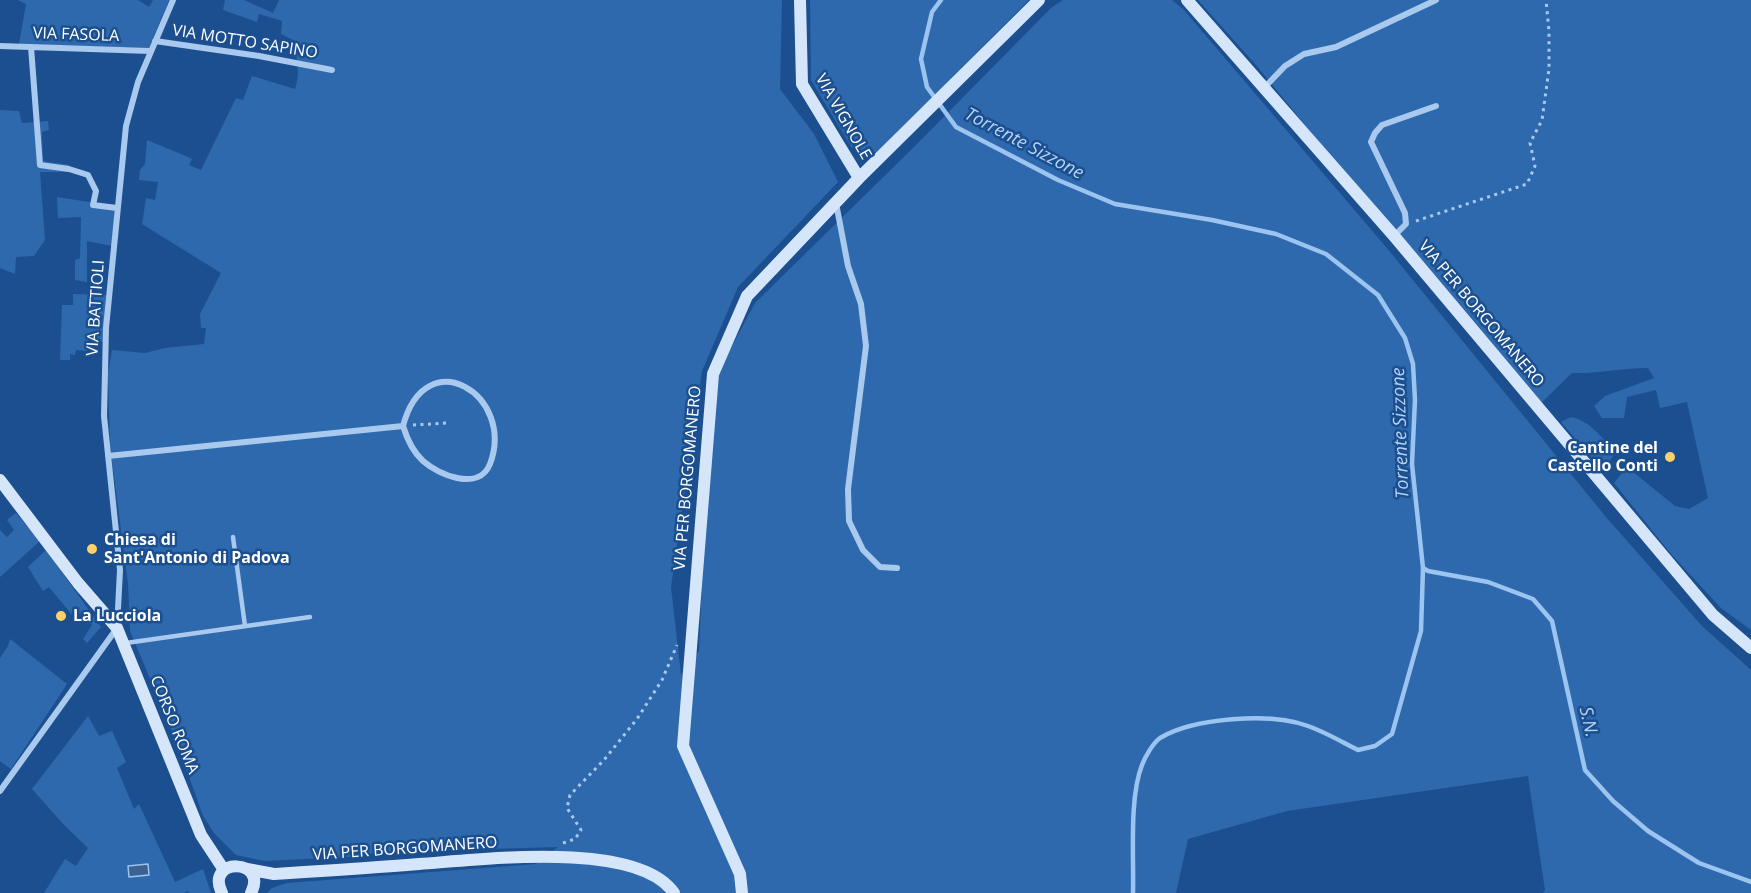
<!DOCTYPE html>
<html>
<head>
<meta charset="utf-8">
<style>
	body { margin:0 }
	canvas { display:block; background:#1b4f8f }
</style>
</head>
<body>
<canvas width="1751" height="893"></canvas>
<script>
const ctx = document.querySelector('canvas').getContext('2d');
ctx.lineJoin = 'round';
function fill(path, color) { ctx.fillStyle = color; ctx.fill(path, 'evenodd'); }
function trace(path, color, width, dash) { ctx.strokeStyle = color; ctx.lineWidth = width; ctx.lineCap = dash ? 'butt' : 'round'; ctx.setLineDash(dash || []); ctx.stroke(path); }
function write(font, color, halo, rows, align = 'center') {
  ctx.font = font + ' "Open Sans",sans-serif'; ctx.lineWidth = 5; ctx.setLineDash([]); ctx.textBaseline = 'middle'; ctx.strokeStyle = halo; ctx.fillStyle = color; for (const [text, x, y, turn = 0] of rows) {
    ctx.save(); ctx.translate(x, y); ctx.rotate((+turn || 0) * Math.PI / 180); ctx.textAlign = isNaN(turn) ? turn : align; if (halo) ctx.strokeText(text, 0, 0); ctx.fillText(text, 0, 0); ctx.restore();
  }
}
const green = new Path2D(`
	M18 0H138L149 7 153 0H169L149 48 19 44 26 4Z
	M225 0H244L273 13 279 0H782L780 89 814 134 838 182 738 287 702 371 671 587 681 675 699 651 703 561 717 379 724 361 755 303 916 145 1051 8 1063 0H1172L1183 9 1386 247 1606 517 1702 626 1751 670V893H1543L1545 890 1528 776 1287 811 1188 839 1176 893H267L272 888 287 883 536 864 558 847 382 852 348 857 264 861 236 855 214 833 203 816 179 748 130 631 128 583 110 446 108 373 112 350 145 353 165 348 204 344 206 328H201L200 314 221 273 142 224 146 198 155 200 158 182 139 180 140 170 145 164 147 140 188 157 192 159 189 165 201 170 236 98 243 100 252 76 295 89C302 68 294 61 297 42L281 34 282 21 259 14 257 22 223 10Z
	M810 0H1029L953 76 883 154 852 148 811 80Z
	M1198 0H1751V630L1721 608 1672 555 1614 483 1627 467 1675 506 1689 509 1708 498 1687 402 1660 408 1656 390 1627 397 1624 418H1602L1594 406 1605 396 1654 378 1648 368C1622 368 1597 374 1572 373L1541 403 1334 160 1256 65Z
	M0 110 19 111 22 123 48 121 49 130 42 132 43 161 69 165V172H40L45 240 34 256 16 257 15 274 0 268Z
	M57 197 115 206 112 246 87 241V282L75 280V260L80 258 81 217 58 218Z
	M73 294 106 295 103 342 88 340 87 351 76 350 75 355 70 354V360H60L62 305H73Z
	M1571 417C1590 421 1603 438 1615 453L1603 471 1561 422Z
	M16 513 40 541 0 577V530L7 537 14 530 7 520Z
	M46 550 101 627 87 643 83 639 92 625 83 612 73 616 49 587 43 591 28 567Z
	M10 639 67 684 11 769 0 761V658L8 646Z
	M88 716 99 736 112 731 126 762 117 768 134 809 139 804 175 882 203 869 211 893H189L187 891 184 893H44L65 859 76 866 88 848 64 825 32 789Z`);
const water = new Path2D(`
	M148 864 149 875 129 877 128 866Z`);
const stream = new Path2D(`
	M941 0 932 12 921 59 927 87 956 127 1058 180 1115 204 1212 220 1276 234 1326 254 1378 295 1405 338 1413 364 1415 400 1412 464 1423 568 1421 631 1392 734 1375 746 1358 750C1342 742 1325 732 1308 726 1271 712 1193 718 1160 738 1153 743 1145 757 1142 765 1129 798 1134 856 1133 893
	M1423 568 1428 571 1488 582 1533 599 1552 621 1585 770 1613 801 1648 831 1699 863 1751 882`);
const path = new Path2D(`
	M1416 221 1527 184 1535 166 1530 143 1542 120 1549 69V31L1546 0
	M413 425 448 423
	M563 843 575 839 581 830 567 808 570 795 604 760 637 719 662 680 677 645`);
const lane = new Path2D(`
	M233 537 245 626
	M126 643 310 617`);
const street = new Path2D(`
	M155 41 259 56 332 70
	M0 46 150 51
	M31 47 40 165 69 169 88 175 96 191 93 205 117 208
	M1263 89 1285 66 1304 54 1336 47 1436 0
	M836 203 848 266 861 304 866 346 848 489 849 521 863 550 880 567 897 568
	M1394 236 1406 224 1405 213 1371 142 1375 133 1382 125 1436 106
	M108 456 403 426C407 439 412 451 423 461 439 475 479 492 490 464 516 395 426 340 403 426
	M0 791 117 628 120 570 104 416 106 328 126 126 138 82 173 0`);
const secondary = new Path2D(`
	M800 0 802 84 859 178
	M1187 0 1394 236 1713 615 1751 648
	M0 480 78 583 117 628 201 835 224 870
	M247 869 274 874C322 871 371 868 419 864 477 860 637 839 674 893
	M222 893C204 857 269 858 251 893
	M742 893 740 874 683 746 713 374 747 296 859 178 1039 0`);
const markers = [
	[1670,457,6,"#ffd166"],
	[92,549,6,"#ffd166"],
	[61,616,6,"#ffd166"]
];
const streetNames = [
	["VIA FASOLA",76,35,2],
	["VIA MOTTO SAPINO",245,42,9],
	["VIA VIGNOLE",843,117,60],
	["VIA BATTIOLI",96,308,-86],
	["VIA PER BORGOMANERO",1481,314,50],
	["VIA PER BORGOMANERO",688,478,-85],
	["CORSO ROMA",174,725,68],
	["VIA PER BORGOMANERO",405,849,-4]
];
const poiNames = [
	["Cantine del",1658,448,"right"],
	["Castello Conti",1658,466,"right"],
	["Chiesa di",104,540],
	["Sant'Antonio di Padova",104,558],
	["La Lucciola",73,616]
];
const waterNames = [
	["Torrente Sizzone",1024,144,28],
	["Torrente Sizzone",1401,433,-92],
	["S.N.",1588,722,77]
];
fill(green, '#2e69ad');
fill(water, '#3c6290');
trace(water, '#9cc4f0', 1.5);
trace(stream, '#9cc4f0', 4.5);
trace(path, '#a9c9ee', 3, [3, 4.5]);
trace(lane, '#a9c9ee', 4.5);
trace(street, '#a9c9ee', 6);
trace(secondary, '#d6e6fa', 12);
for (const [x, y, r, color] of markers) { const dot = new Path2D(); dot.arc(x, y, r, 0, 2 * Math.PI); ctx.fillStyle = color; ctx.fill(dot); trace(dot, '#1b4f8f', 2); }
write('16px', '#fff', '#1b4f8f', streetNames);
write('bold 16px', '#fff', '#1b4f8f', poiNames, 'left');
write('italic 18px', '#b5d3f5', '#1b4f8f', waterNames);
</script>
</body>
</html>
